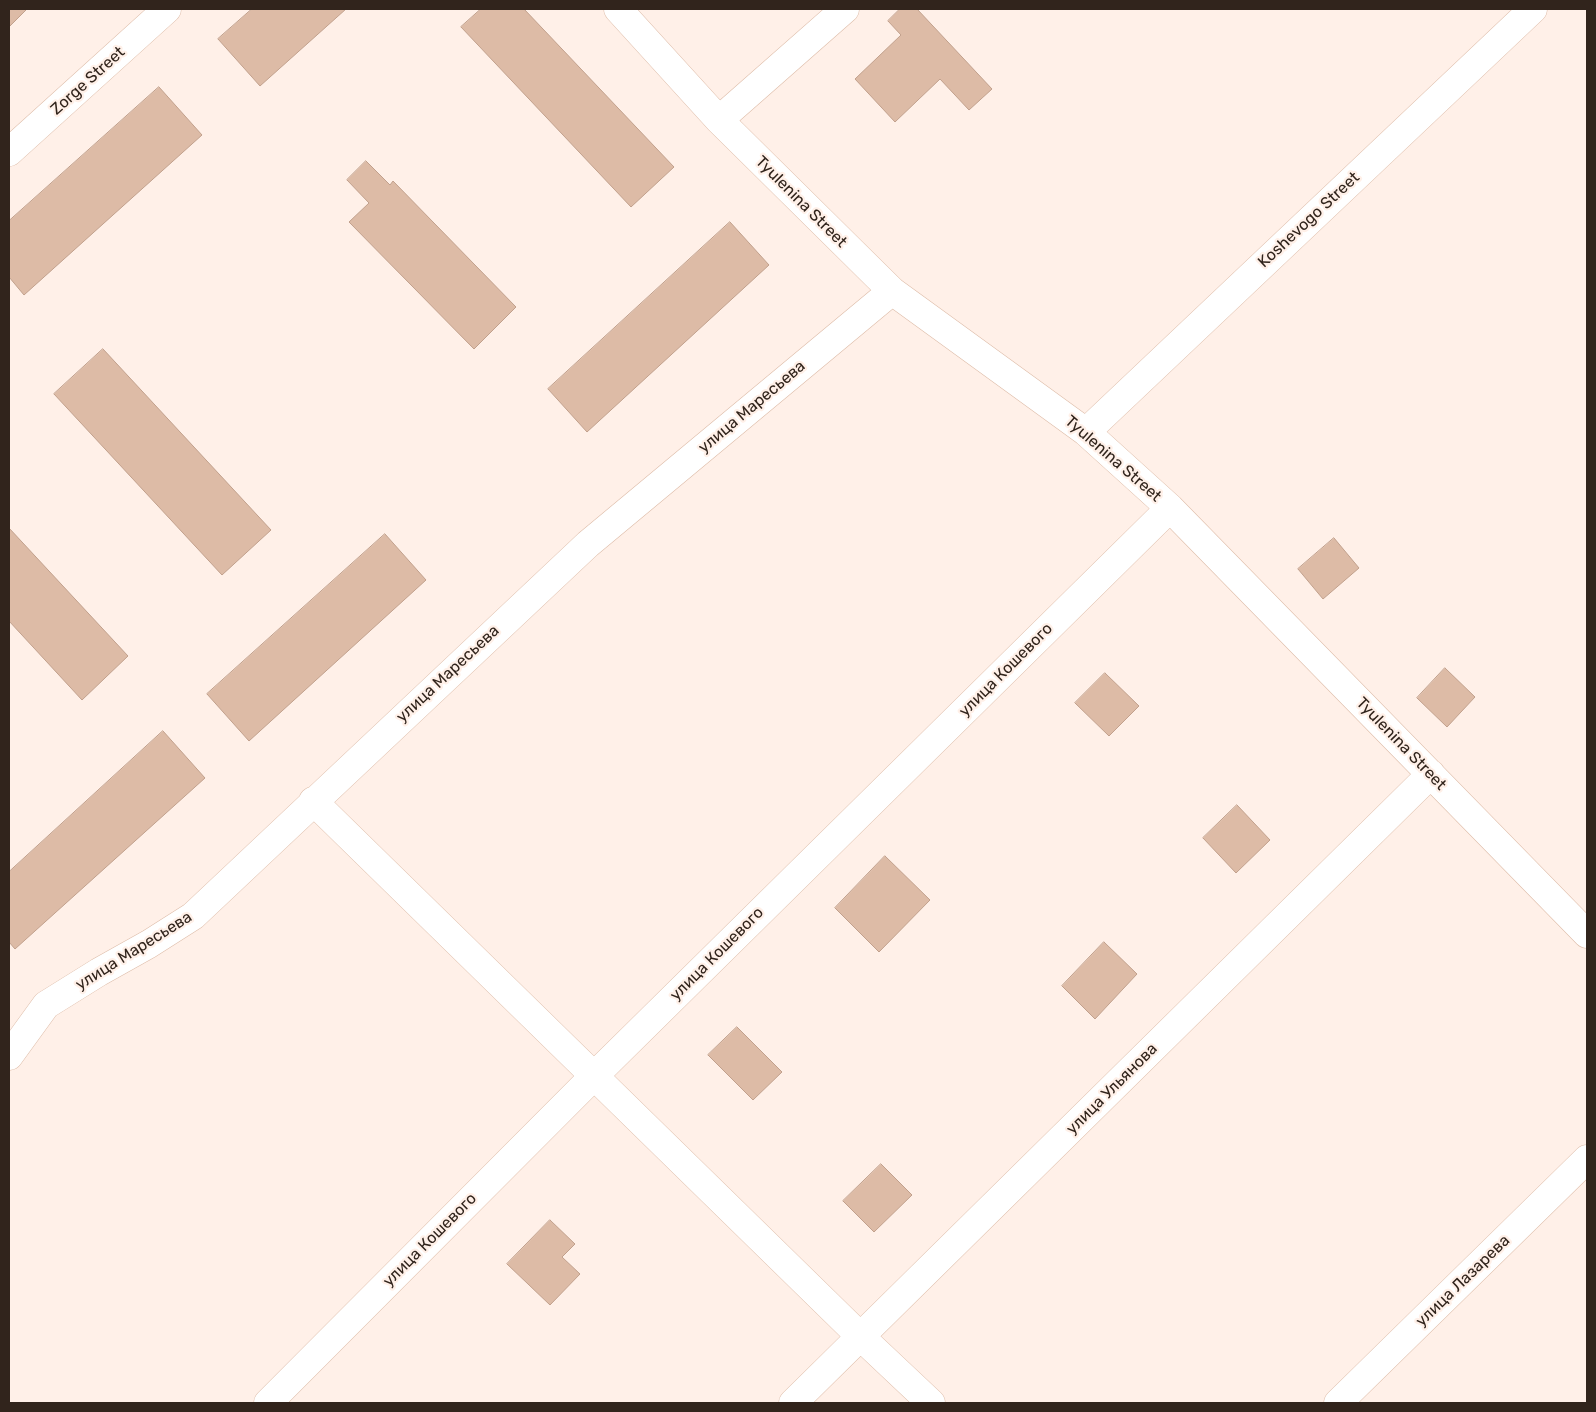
<!DOCTYPE html>
<html>
<head>
<meta charset="utf-8">
<style>
	body { margin:0 }
	#map { position:relative; width:1596px; height:1412px; overflow:hidden; background:#fff0e8; font-family:Rubik,sans-serif }
	canvas { display:block }
	.frame { position:absolute; inset:0; border:10px solid #31241c; pointer-events:none }
</style>
</head>
<body>
<div id="map">
<canvas width="1596" height="1412"></canvas>
<div class="frame"></div>
</div>
<script>
const ctx = document.querySelector('canvas').getContext('2d');
ctx.lineJoin = 'round';
function fill(path, color) { ctx.fillStyle = color; ctx.fill(path, 'evenodd'); }
function trace(path, color, width, dash) { ctx.strokeStyle = color; ctx.lineWidth = width; ctx.lineCap = dash ? 'butt' : 'round'; ctx.setLineDash(dash || []); ctx.stroke(path); }
function write(font, color, halo, rows, align = 'center') {
  ctx.font = font + ' Rubik,sans-serif'; ctx.lineWidth = 4.5; ctx.setLineDash([]); ctx.textBaseline = 'middle'; ctx.strokeStyle = halo; ctx.fillStyle = color; for (const [text, x, y, turn = 0] of rows) {
    ctx.save(); ctx.translate(x, y); ctx.rotate((+turn || 0) * Math.PI / 180); ctx.textAlign = isNaN(turn) ? turn : align; if (halo) ctx.strokeText(text, 0, 0); ctx.fillText(text, 0, 0); ctx.restore();
  }
}
const building = new Path2D(`
	M9 9H27L9 27Z
	M252 9H346L260 86 218 39Z
	M481 9H524L674 167 631 207 461 27Z
	M900 9H917L992 89 969 110 940 79 895 122 855 79 901 35 888 21Z
	M159 87 202 135 24 295 9 277V221Z
	M366 161 390 185 393 181 516 307 474 349 349 222 369 203 347 180Z
	M730 222 769 265 587 432 548 389Z
	M103 349 271 530 222 575 54 394Z
	M9 528 128 656 82 700 9 621Z
	M385 534 426 580 249 741 207 694Z
	M1334 538 1359 568 1323 599 1298 569Z
	M1445 668 1475 697 1447 727 1417 698Z
	M1105 673 1139 706 1109 736 1075 703Z
	M163 731 205 778 15 949 9 942V872Z
	M1237 805 1270 840 1236 873 1203 838Z
	M885 856 930 900 879 952 835 908Z
	M1104 942 1137 974 1095 1019 1062 986Z
	M737 1027 782 1072 753 1100 708 1055Z
	M881 1164 912 1195 874 1232 843 1201Z
	M550 1220 575 1244 562 1257 580 1274 550 1305 507 1264Z`);
const street = new Path2D(`
	M618 9 719 120 892 291 1086 432 1170 508 1587 934
	M719 120 845 9
	M9 152 167 9
	M1086 432 1533 9
	M313 801 861 1337 931 1403
	M9 1056 46 1005 99 972 149 944 193 916 588 544 892 291
	M268 1403 594 1076 1170 508
	M793 1403 1431 774
	M1338 1403 1587 1159`);
const streetNames = [
	["Zorge Street",88,81,-42],
	["Tyulenina Street",801,202,45],
	["Koshevogo Street",1309,220,-43],
	["улица Маресьева",752,407,-40],
	["Tyulenina Street",1113,459,41],
	["улица Кошевого",1006,670,-45],
	["улица Маресьева",448,674,-43],
	["Tyulenina Street",1401,744,46],
	["улица Маресьева",134,951,-32],
	["улица Кошевого",717,954,-45],
	["улица Ульянова",1112,1089,-45],
	["улица Кошевого",430,1240,-45],
	["улица Лазарева",1463,1281,-44]
];
fill(building, '#ddbba6');
trace(building, '#c1a08c', 1);
trace(street, '#ddbba7', 29);
trace(street, '#fff', 28);
write('16px', '#31241c', '#fff0e8', streetNames);
</script>
</body>
</html>
